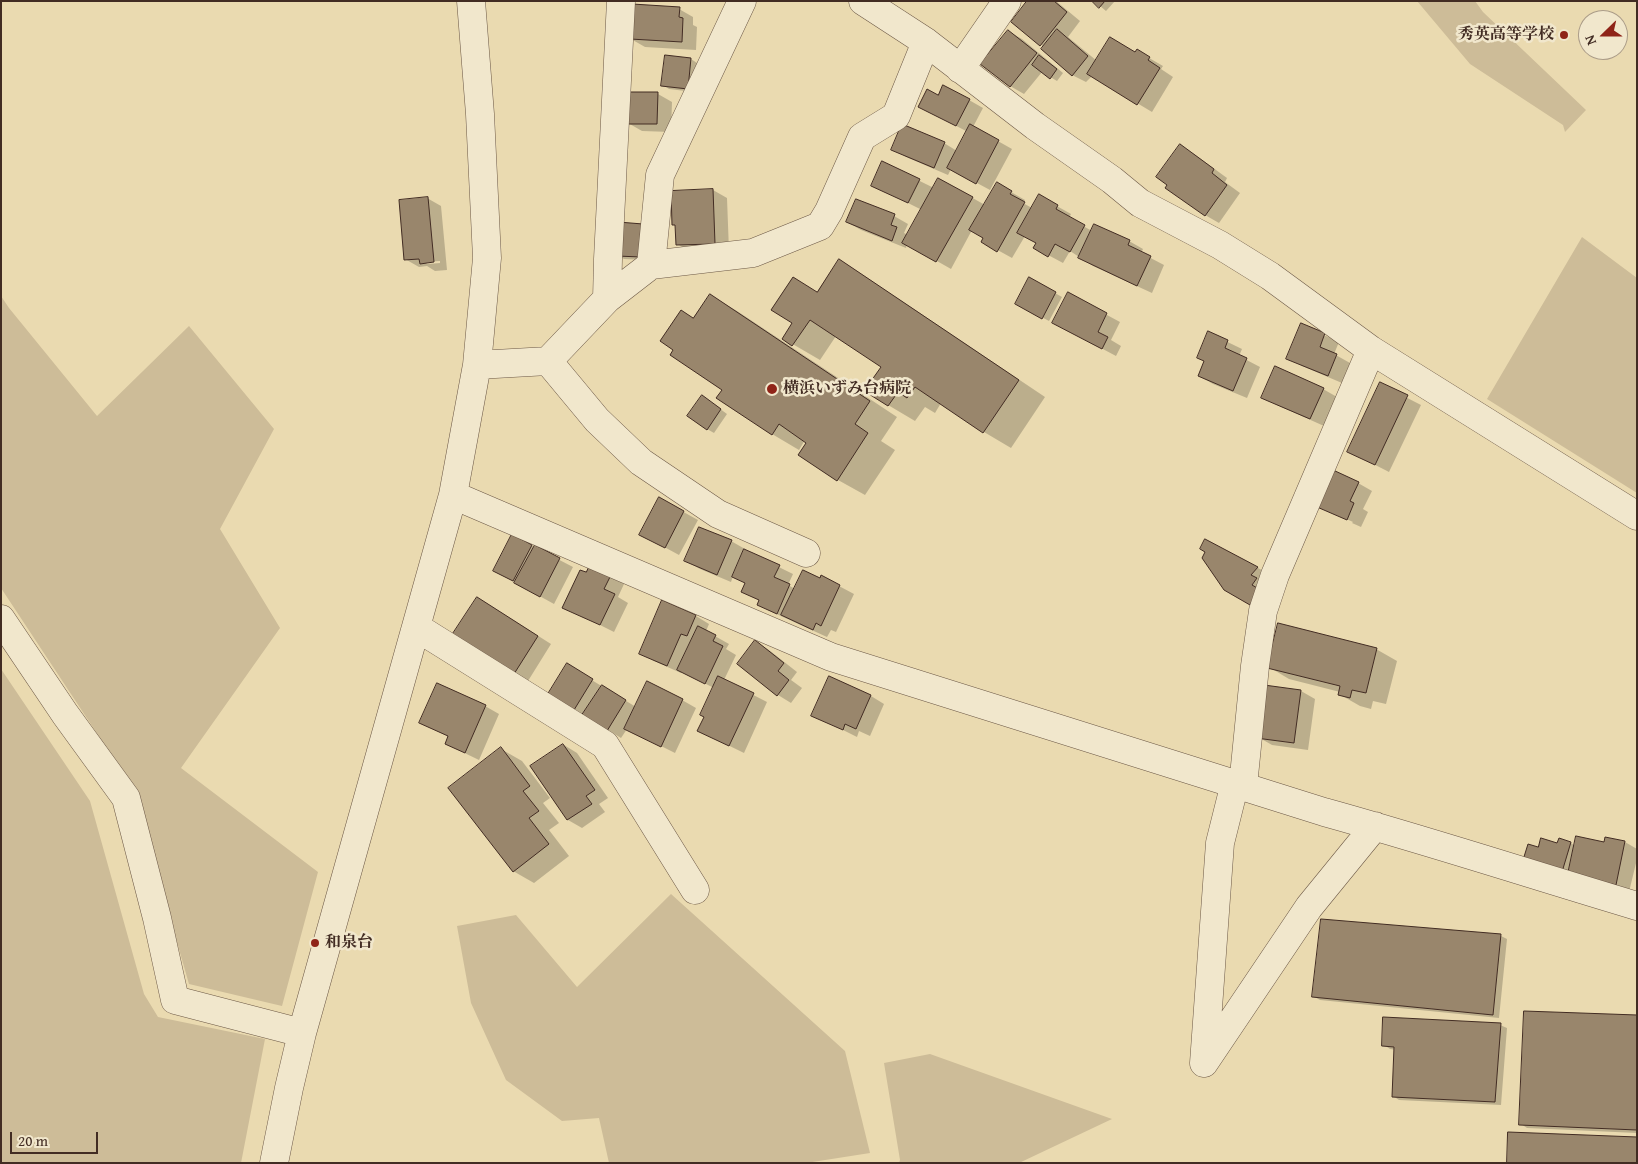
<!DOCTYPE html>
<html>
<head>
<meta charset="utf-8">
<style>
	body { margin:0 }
	#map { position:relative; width:1638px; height:1164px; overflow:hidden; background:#eadab0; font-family:"Gentium Book Plus",serif }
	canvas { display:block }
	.frame { position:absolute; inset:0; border:2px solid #422c23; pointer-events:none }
	.north { position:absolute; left:1578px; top:10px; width:50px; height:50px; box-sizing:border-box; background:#f1e7cc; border:1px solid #ab9c88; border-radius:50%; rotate:248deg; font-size:14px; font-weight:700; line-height:20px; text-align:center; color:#422c23 }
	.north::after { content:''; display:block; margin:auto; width:18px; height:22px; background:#8f2418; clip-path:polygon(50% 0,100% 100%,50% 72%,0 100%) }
	.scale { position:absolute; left:10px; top:1132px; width:88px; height:22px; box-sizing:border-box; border:2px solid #422c23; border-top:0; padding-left:6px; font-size:15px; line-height:18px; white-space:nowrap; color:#422c23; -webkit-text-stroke:4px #f1e7cc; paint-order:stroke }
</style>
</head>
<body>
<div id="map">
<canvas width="1638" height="1164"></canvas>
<div class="frame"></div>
<div class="north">N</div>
<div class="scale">20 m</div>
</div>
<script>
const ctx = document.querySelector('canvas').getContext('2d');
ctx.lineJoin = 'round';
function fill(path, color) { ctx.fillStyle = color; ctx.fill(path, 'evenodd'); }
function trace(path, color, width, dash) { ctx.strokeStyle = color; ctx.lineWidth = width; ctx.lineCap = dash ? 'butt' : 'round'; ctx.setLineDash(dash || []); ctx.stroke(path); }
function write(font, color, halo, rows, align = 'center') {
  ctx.font = font + ' "Gentium Book Plus","Noto Serif JP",serif'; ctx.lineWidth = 5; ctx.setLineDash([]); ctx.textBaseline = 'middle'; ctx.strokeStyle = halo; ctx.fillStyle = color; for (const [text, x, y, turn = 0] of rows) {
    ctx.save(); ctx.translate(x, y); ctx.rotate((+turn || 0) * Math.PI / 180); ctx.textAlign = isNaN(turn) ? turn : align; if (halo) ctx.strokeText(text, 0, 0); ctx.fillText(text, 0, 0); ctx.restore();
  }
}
const green = new Path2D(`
	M1417 1H1475L1483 12 1586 110 1565 132 1563 125 1470 64Z
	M1582 237 1637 278V493L1487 399Z
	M1 296 9 308 97 416 189 326 274 429 220 529 280 628 181 768 318 872 282 1006 189 984 139 810 98 735 1 588Z
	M1 669 90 801 144 994 158 1017 265 1039 241 1163H1Z
	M671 894 845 1051 870 1153 806 1163H609L599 1118 562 1121 506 1080 471 1003 457 926 516 915 577 987Z
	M930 1054 1112 1119 1019 1163H899L900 1160 884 1063Z`);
const shadow = new Path2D(`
	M1029 1H1056L1080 21 1068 37 1097 61 1136 53 1137 51 1163 66 1161 69 1173 77 1152 112 1092 76 1086 82 1072 75 1044 47 1012 22Z
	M1094 1H1115L1106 11Z
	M679 9 693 17V25L697 27 696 50 645 47 631 39Z
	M1008 31 1022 39 1063 73 1057 81 1042 72 1024 94 1010 86Z
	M691 59 697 63 694 92 669 89 663 85Z
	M658 94 672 102 671 132 642 131 628 123Z
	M938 96 969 100 983 108 973 127 1012 149 990 190 951 169 948 175 906 157 893 149 944 143 957 151 968 132 933 114Z
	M1180 146 1194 154 1227 178 1225 182 1240 193 1219 223 1205 215Z
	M883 163 934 188 939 179 985 205 997 184 1025 200 1023 203 1032 208 1039 196 1071 214 1069 218 1092 231 1129 241 1143 249 1141 253 1164 265 1152 293 1093 266 1070 251 1063 263 1035 248 1037 243 1025 236 1012 258 983 242 985 238 972 230 951 269 907 244 906 248 861 230 847 222 894 216 908 224 904 233 908 235 922 210 872 185Z
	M713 190 727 198 729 251 691 252 677 244V226L673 224Z
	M427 198 441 206 447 270 435 271 427 266 419 267 405 259ZM440 261V263L427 264 424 262Z
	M619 224 647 260 624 259 617 255Z
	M839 261 866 277 1045 397 1011 448 984 432 941 403 935 413 925 407 915 421 888 405 882 367 836 336 820 360 784 339Z
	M1030 279 1062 297 1049 321 1017 304Z
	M1068 294 1120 322 1111 340 1121 346 1116 356 1067 330Z
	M710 295 737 311 897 417 881 441 895 450 865 495 838 480 808 442 805 440 799 450 772 434 724 390 694 319Z
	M1302 325 1339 342 1334 354 1350 363 1342 383 1302 366 1288 358Z
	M1209 333 1242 349 1239 356 1260 367 1247 398 1213 384 1199 376 1206 362Z
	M1380 384 1421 405 1389 472 1348 451Z
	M1323 389 1337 397 1324 426 1277 405 1263 397Z
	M708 400 727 414 714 433 707 429Z
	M1358 483 1372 491 1363 509 1368 512 1361 527 1352 523 1353 522 1331 512V513L1318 506Z
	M660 499 698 520 679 555 655 542Z
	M513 536 573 567 554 604 494 571Z
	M1206 540 1271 575 1264 612 1225 590Z
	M731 541 745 549 744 550 793 574 788 585 795 589 821 580 822 577 854 594 836 632 831 630 827 637 772 612 758 604 760 601 743 591 746 583 733 576 731 582 700 569 686 561Z
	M610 576 624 584 618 597 628 603 614 632 564 607Z
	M663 602 696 616 709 624 706 631 729 644 726 649 736 655 724 680 767 702 744 753 699 731 705 716 714 688 682 672 681 673 654 661 640 653Z
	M491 606 551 644 528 681 515 673Z
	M756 642 769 650 797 672 791 680 802 688 791 703 778 695Z
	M1376 649 1397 661 1386 704 1373 701 1371 709 1360 706 1339 694 1340 692 1289 679 1269 667Z
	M567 665 636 707 682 700 696 708 675 753 627 729 621 738 550 694Z
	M830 678 871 696 884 704 870 736 859 731 857 737 813 715Z
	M1301 691 1315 699 1308 750 1272 745 1258 737Z
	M485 706 499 714 479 760 446 744 449 737 421 723Z
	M564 745 577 753 608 798 599 804 605 812 582 828 568 820 532 767Z
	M501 749 522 761 550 798 543 803 559 823 549 830 569 856 534 883 513 871Z
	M1625 842 1637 849V859L1629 892 1539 868V849L1571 843 1575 846Z
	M1501 936 1507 939 1499 1018 1320 1000 1313 996Z
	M1637 1017V1133L1527 1128 1521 1124Z
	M1500 1025 1507 1028 1501 1105 1399 1100 1393 1096 1396 1050 1390 1049 1384 1045Z`);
const building = new Path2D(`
	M1027 1H1054L1067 12 1040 46 1011 22Z
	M1092 1H1105L1099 8Z
	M632 4 680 7 679 17 683 18 682 42 630 39Z
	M1057 29 1088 56 1072 76 1041 49Z
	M1008 30 1037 53 1010 87 980 64Z
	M1110 37 1135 52 1137 49 1150 57 1148 60 1160 68 1137 105 1087 74Z
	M665 55 691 58 688 89 661 86Z
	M1039 55 1057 69 1050 79 1032 65Z
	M943 85 970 99 956 126 918 107 927 89 938 95Z
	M627 92H658L657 124H627Z
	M902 124 945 142 934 168 891 150Z
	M970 124 999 140 976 184 947 168Z
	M1180 144 1214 169 1212 173 1227 185 1205 216 1165 188 1167 185 1156 177Z
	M882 161 920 179 908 203 871 186Z
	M938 178 973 197 936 262 902 243Z
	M997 182 1012 191 1010 194 1025 202 997 252 981 242 983 238 969 230Z
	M713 189 715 244 676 245 675 225H672L671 191Z
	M1039 194 1058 205 1056 209 1085 225 1070 252 1055 244 1048 257 1033 248 1036 243 1017 233Z
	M428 197 434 262 420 264 419 259 404 260 399 200Z
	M856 199 895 214 891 225 897 227 892 241 846 222Z
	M618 222 643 224 641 257 616 256Z
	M1094 224 1130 240 1128 245 1151 256 1137 286 1078 258Z
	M839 259 1019 380 983 433 915 387 907 398 898 392 888 406 864 391 881 367 810 320 792 346 782 339 792 323 771 310 793 277 817 292Z
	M1029 277 1056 292 1042 319 1015 304Z
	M1068 292 1107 313 1098 332 1108 337 1102 349 1052 323Z
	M710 294 870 401 855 424 868 433 837 481 798 455 806 443 779 424 772 435 716 398 722 390 670 355 673 350 660 341 681 310 693 318Z
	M1301 323 1325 333 1320 347 1337 354 1328 376 1286 359Z
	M1208 331 1228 340 1225 348 1247 358 1233 391 1198 376 1204 361 1197 358Z
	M1275 366 1324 388 1310 419 1261 398Z
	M1380 382 1408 395 1375 465 1347 452Z
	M702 395 721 409 707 430 687 416Z
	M1333 470 1359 482 1350 501 1354 503 1347 520 1317 507Z
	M659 497 684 511 665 548 639 535Z
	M699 527 732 540 717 575 684 561Z
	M512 534 532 545 513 581 493 571Z
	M1205 539 1258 567 1251 575 1257 578 1252 585 1259 589 1250 605 1224 590 1202 558 1205 552 1200 549Z
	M535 545 560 558 540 597 514 583Z
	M744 549 780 565 774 577 790 584 777 614 757 605 759 600 741 592 745 583 732 577Z
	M590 565 611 575 604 589 615 594 600 625 562 608 580 570 586 572Z
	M803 570 820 578 821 575 840 585 821 626 816 623 813 630 781 615Z
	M477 597 538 636 514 674 452 635Z
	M662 600 696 615 687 636 681 634 667 666 639 654Z
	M1278 623 1377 648 1366 693 1352 690 1350 698 1338 695 1340 686 1267 668Z
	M698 626 716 635 713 641 723 646 705 684 677 670Z
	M755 640 784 663 778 671 789 680 777 696 737 664Z
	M567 663 593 679 574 710 548 694Z
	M718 676 754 693 729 746 697 731 704 717 700 715Z
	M829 676 871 695 856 729 845 724 843 730 811 716Z
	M647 681 683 699 661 747 624 729Z
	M437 683 486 705 465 753 445 744 448 736 419 723Z
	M602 685 626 700 607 731 582 715Z
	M1264 685 1301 690 1294 743 1256 738Z
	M563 744 595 790 586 796 592 804 567 820 530 766Z
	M501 747 530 786 523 791 539 811 529 818 549 844 513 872 448 788Z
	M1576 836 1604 842 1605 837 1625 841 1616 885 1568 874Z
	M1541 838 1557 843 1559 838 1571 842 1562 872 1523 860 1528 844 1538 847Z
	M1321 919 1501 934 1493 1015 1312 997Z
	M1524 1011 1637 1015V1130L1519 1125Z
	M1383 1017 1501 1023 1495 1102 1392 1097 1394 1047 1382 1046Z
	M1508 1132 1637 1137V1163H1507Z`);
const minor = new Path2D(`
	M863 1 926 42 1035 126 1112 180 1140 203 1220 245 1270 276 1371 350 1637 516
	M960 69 1007 1
	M651 265 660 175 742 1
	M607 299 608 259 621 1
	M548 361 597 420 641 462 718 514 806 553
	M477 365 548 361 607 299 651 265 753 253 820 226 829 211 862 137 896 116 926 42
	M453 495 831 657 1324 812C1429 841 1533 875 1637 906
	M1 619 65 714 126 798 157 918 175 1000 302 1033
	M416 627 605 745 695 890
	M1243 786 1255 666 1263 611 1275 575 1371 350
	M1204 1063 1309 907 1375 826
	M1204 1063 1220 843 1235 783
	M274 1163 289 1088 302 1033 453 495 477 365 487 258 480 114 471 1`);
const markers = [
	[1564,35,5,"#8f2418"],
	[772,389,6,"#8f2418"],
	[315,943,5,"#8f2418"]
];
const poiNames = [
	["秀英高等学校",1554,35,"right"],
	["横浜いずみ台病院",783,389],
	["和泉台",325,943]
];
fill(green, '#cdbc98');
fill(shadow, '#0003');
fill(building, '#99866c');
trace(building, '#422c23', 1);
trace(minor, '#6c5846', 29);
trace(minor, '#f1e7cc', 28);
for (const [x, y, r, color] of markers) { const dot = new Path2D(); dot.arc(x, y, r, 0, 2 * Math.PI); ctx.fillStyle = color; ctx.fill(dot); trace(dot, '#f1e7cc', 2); }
write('bold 16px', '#422c23', '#f1e7cc', poiNames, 'left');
</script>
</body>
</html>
